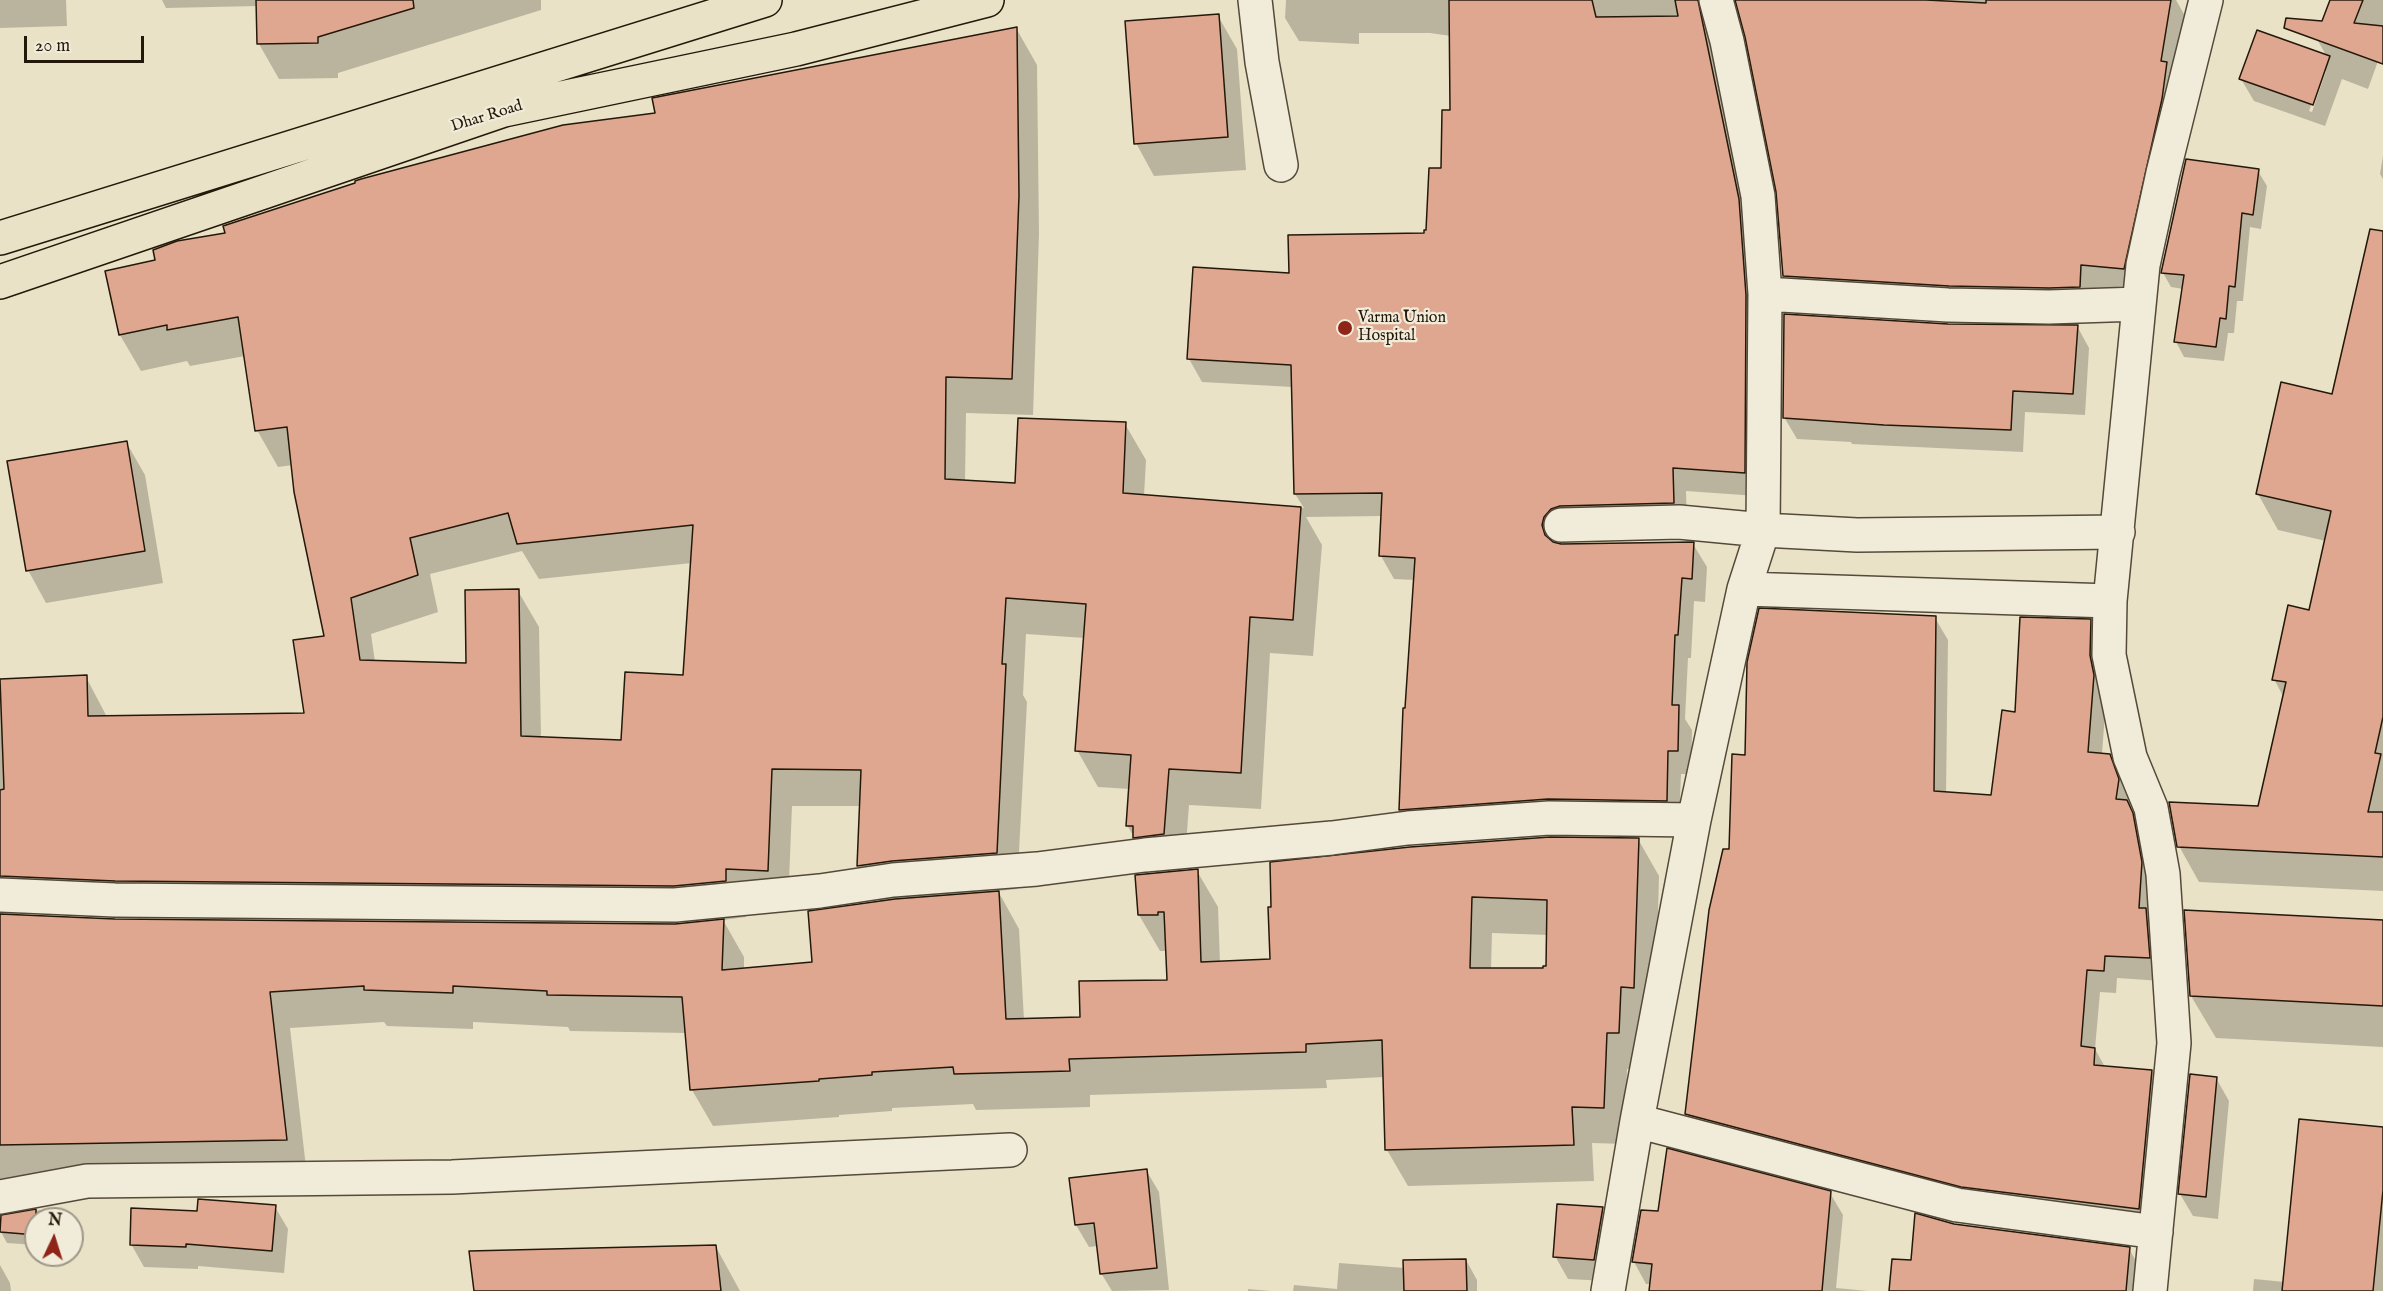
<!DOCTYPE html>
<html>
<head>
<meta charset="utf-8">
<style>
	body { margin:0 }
	#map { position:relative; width:2383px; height:1291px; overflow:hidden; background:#e9e2c6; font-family:"IM FELL English",serif }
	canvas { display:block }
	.north { position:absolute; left:24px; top:1207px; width:60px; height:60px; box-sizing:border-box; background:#f1ecda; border:2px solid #9f9787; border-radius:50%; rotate:4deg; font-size:16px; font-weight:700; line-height:24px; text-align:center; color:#24180a }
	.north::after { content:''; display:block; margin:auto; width:21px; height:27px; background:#8f2418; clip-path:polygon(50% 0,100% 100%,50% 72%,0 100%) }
	.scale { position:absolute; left:24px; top:36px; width:120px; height:27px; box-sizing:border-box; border:3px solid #24180a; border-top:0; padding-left:8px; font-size:18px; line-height:21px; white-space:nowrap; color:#24180a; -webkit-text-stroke:4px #f1ecda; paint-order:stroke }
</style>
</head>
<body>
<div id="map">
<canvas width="2383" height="1291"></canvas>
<div class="north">N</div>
<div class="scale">20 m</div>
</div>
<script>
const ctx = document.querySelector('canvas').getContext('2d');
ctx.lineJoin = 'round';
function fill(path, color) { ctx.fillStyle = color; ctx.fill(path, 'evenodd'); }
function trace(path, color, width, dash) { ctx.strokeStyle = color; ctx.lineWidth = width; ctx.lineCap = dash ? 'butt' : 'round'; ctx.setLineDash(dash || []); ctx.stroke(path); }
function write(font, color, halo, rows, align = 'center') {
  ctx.font = font + ' "IM FELL English",serif'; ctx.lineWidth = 4.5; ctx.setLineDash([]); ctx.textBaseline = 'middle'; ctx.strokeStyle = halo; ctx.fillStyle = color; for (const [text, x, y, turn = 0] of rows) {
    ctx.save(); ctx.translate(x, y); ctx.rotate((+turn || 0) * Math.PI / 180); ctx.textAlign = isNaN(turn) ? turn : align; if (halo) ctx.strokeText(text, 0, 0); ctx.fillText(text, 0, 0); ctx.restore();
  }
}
const shadow = new Path2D(`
	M0 0H66L67 26 0 28Z
	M162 0H541V10L338 73V78L279 79 259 44 258 6 166 8Z
	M1286 0H2176L2185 16 2137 292 2094 288 2093 310 1798 299 1784 276 1778 192 1739 7 1724 5 1752 223 1757 496 1686 491 1687 527 1564 533 1556 544H1693L1707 567 1705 602 1694 601 1691 658H1688L1685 719 1692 730 1691 774H1681L1679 824 1414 833 1401 810 1404 709H1407L1415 580 1394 579 1381 556 1383 516 1306 517 1322 545 1313 656 1270 653 1261 809 1189 805 1184 872 1197 871 1218 907 1220 963 1271 961 1638 839 1659 876 1655 1024 1639 1069H1627L1625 1144 1592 1143 1594 1181 1408 1186 1387 1150 1384 1077 1326 1080 1327 1088 1090 1095V1107L976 1110 973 1104 892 1108V1111L839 1115V1117L713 1126 692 1090 687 1033 570 1031 568 1027 473 1022V1029L387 1026 384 1022 290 1028 307 1176 0 1182V686L86 677 107 717 305 715 326 637 293 465 278 467 257 430 245 356 190 366 187 361 141 371 120 335 157 262 226 234 656 114 1016 28 1037 65 1039 234 1033 415 966 413 965 482 1017 485 1125 424 1146 460 1144 496 1304 508 1295 494 1293 387 1202 382 1189 359 1291 274 1428 232 1443 170 1451 112V36L1430 33H1359V44L1299 41 1285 18ZM522 551 539 579 692 563 685 677 622 742 541 738 539 627 518 591 468 664 375 662 371 634 438 612 430 574ZM1026 634 1085 638 1077 750 1098 787 1130 789 1127 825 1156 875 1139 915 1160 951H1167L1168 981 1082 1018 1024 1020 1019 929 998 891 1017 889 1027 702 1023 695ZM792 806H861L859 866 880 902 814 963 744 970V957L723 920 746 917 747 905 788 907ZM22 912 137 917 683 922V924L115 920 12 915ZM1492 933 1548 935 1547 967 1544 970H1491Z
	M2331 0H2383V47L2368 89 2342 79 2325 126 2254 101 2241 79 2327 57 2317 39ZM2323 71H2326L2312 112 2309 111Z
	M1218 16 1237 49 1246 170 1154 176 1136 143Z
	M2383 156V179L2380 174Z
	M2258 171 2267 186 2261 229 2250 227 2243 301H2237L2234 333H2228L2224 361 2184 357 2176 342 2183 289 2171 287 2163 273Z
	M2383 248V891L2199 882 2179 846 2259 808 2284 698 2274 679 2311 612 2326 541 2278 530 2258 494 2333 396Z
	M1948 325 2077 326 2089 348 2085 415 2025 412 2023 452 1852 444 1851 442 1797 439 1784 417Z
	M126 442 145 475 163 583 46 603 28 570Z
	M1935 618 1948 640 1946 793 1993 796 2017 714 2090 621 2103 643 2106 699 2102 754 2109 755 2122 778 2131 803 2130 808 2140 824 2162 981 2117 978 2116 993 2100 992 2095 1049 2105 1067 2152 1072 2165 1094 2151 1231 1700 1137 1687 1114 1746 756Z
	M2383 921V1047L2216 1038 2191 996Z
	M2216 1078 2229 1101 2218 1219 2193 1216 2180 1194Z
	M2383 1128V1291H2253L2254 1279 2285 1282Z
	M1146 1170 1159 1192 1169 1290 1112 1291 1101 1273 1098 1246 1089 1247 1076 1225Z
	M1830 1193 1843 1215 1836 1288 1868 1291H1651V1284H1646L1634 1262 1660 1213Z
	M275 1207 288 1229 284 1273 198 1266V1269L144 1267 131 1244 199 1212Z
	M52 1208 59 1219H36V1245L7 1243 1 1232 2 1217Z
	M1602 1209 1615 1231 1607 1281 1568 1279 1555 1256Z
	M1954 1225 2129 1249 2142 1271 2140 1291H1890L1912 1262Z
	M716 1247 740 1291H475Z
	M1466 1260 1477 1280V1291H1293L1294 1285 1337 1289 1339 1263 1405 1268Z
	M0 1265 10 1283 11 1291H0Z
	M1248 1289 1271 1291H1248Z`);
const building = new Path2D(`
	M256 0H413L414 8 318 37V43L257 44Z
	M1449 0H1592L1596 17 1678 16 1675 0H1698L1739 199 1746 295 1745 473 1673 468 1674 503 1560 506 1551 509 1544 517 1542 525 1545 535 1553 542 1561 544 1694 542 1692 579 1682 578 1678 635H1675L1672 705H1679L1678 751H1668L1667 801 1548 799 1399 810 1403 708H1405L1415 558 1379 556 1382 493 1294 494 1291 365 1187 359 1193 267 1289 273 1288 235 1424 233V230H1426L1429 168H1441L1442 110H1450Z
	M1735 0H1926L1986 3V0H2171L2161 61 2167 62 2162 99 2124 269 2081 265 2080 287 2049 288 1949 286 1783 276 1776 192 1745 37Z
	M2330 0H2363L2354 23 2383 26V64L2284 28 2286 18 2322 21Z
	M1219 14 1228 137 1134 144 1125 21Z
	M1017 27 1019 196 1012 379 946 377 945 479 1015 483 1018 418 1126 422 1123 493 1301 507 1293 620 1250 617 1241 773 1169 769 1164 834 1133 838V826H1126L1131 755 1075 751 1086 604 1006 598 1002 664H1006L997 853 892 861 857 866 861 770 772 769 768 871 726 869V881L674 886 115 881 0 876V790L4 789 0 679 87 675 88 716 304 713 293 640 324 636 294 492 287 427 255 431 238 317 167 330V325L119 335 105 271 155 260 153 250 177 241 225 233 223 226 355 183V181L361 179 563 125 655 113 652 98ZM508 513 517 544 693 525 683 675 625 672 621 740 521 736 519 589 465 590 466 663 360 660 351 598 418 575 410 538Z
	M2257 30 2330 56 2313 105 2239 79Z
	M2186 159 2259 169 2253 215 2242 213 2235 287 2229 286 2226 319 2220 318 2216 347 2174 342 2184 275 2161 273Z
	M2370 229 2383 231V717L2375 753 2381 754 2368 812H2383V857L2177 847 2169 802 2258 806 2286 682 2272 680 2288 605 2309 610 2331 511 2256 494 2281 382 2332 394Z
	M1784 314 1948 324 2078 325 2073 394 2013 391 2011 430 1884 425 1783 418Z
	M127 441 145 551 26 571 7 461Z
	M1759 608 1936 616 1934 791 1991 795 2002 710 2015 712 2020 617 2091 619 2090 655 2094 675 2088 752 2110 754 2119 779 2116 799 2127 800 2133 813 2142 862 2139 908H2146L2150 958 2105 956 2104 971 2087 970 2081 1046 2095 1048 2094 1065 2152 1070 2139 1209 1961 1187 1685 1114 1709 910 1723 849H1729L1732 754 1745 755 1747 662Z
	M1550 837 1639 838 1634 988 1621 987 1619 1033H1607L1604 1108 1572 1107 1574 1145 1385 1150 1382 1040 1306 1044V1052L1069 1059 1070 1071 954 1074 953 1067 872 1072V1075L819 1079V1081L690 1090 682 997 547 995V991L453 986V993L364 990V986L270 992 287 1140 0 1145V914L115 919 675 924 724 919 722 970 812 962 808 911 895 899 999 891 1006 1019 1080 1017 1079 981 1167 980 1164 912H1158V915H1138L1135 875 1198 869 1201 962 1270 959 1268 907H1271L1270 862 1410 847ZM1472 897 1547 900 1546 966H1543V968H1470Z
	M2184 910 2383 920V1006L2190 996Z
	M2190 1074 2217 1077 2206 1197 2178 1194Z
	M2299 1119 2383 1127V1190L2373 1291H2282Z
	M1667 1148 1831 1191 1822 1291H1649L1652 1264 1632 1262 1641 1210 1658 1211Z
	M1147 1169 1157 1268 1100 1274 1094 1223 1075 1225 1069 1178Z
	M198 1199 276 1205 272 1251 186 1244V1247L130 1245 131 1208 197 1211Z
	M1557 1204 1603 1207 1594 1260 1553 1257Z
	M36 1209V1235L0 1232 1 1215Z
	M1915 1213 1954 1224 2130 1247 2126 1291H1889L1892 1259 1911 1260Z
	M716 1245 721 1291H474L469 1251Z
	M1466 1259 1467 1291H1404L1403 1260Z`);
const minor = new Path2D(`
	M1255 0 1262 62 1281 165
	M1765 294 1948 305 2049 307 2139 304
	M1561 525 1679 522 1763 530 1857 535 2118 532
	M1744 589 2110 601 2143 265 2163 173 2206 0
	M2110 601 2109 655 2130 757 2151 808 2163 874 2174 1043 2150 1291
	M0 895 115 900 675 905 820 891 893 880 1037 869 1145 855 1332 838 1408 828 1549 818 1694 820
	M1637 1121 1957 1205 2156 1232
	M0 1197 87 1181 452 1177 1010 1150
	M1608 1291 1637 1121 1694 820 1744 589 1763 530 1765 294 1758 196 1727 41 1716 0`);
const primary = new Path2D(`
	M0 238 765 0
	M0 282 504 110 796 49 987 0`);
const markers = [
	[1345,328,8,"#8f2418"]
];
const streetNames = [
	["Dhar Road",487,117,-17]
];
const poiNames = [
	["Varma Union",1358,319],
	["Hospital",1358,337]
];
fill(shadow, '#0003');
fill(building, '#dfa790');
trace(building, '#24180a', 1.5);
trace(minor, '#554a39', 36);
trace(primary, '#24180a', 36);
trace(minor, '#f1ecda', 33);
trace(primary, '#e9e2c6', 33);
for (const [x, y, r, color] of markers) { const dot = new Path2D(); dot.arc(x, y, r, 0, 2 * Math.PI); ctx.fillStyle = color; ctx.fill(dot); trace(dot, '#f1ecda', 2); }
write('16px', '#24180a', '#f1ecda', streetNames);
write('16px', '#24180a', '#f1ecda', poiNames, 'left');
</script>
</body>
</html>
